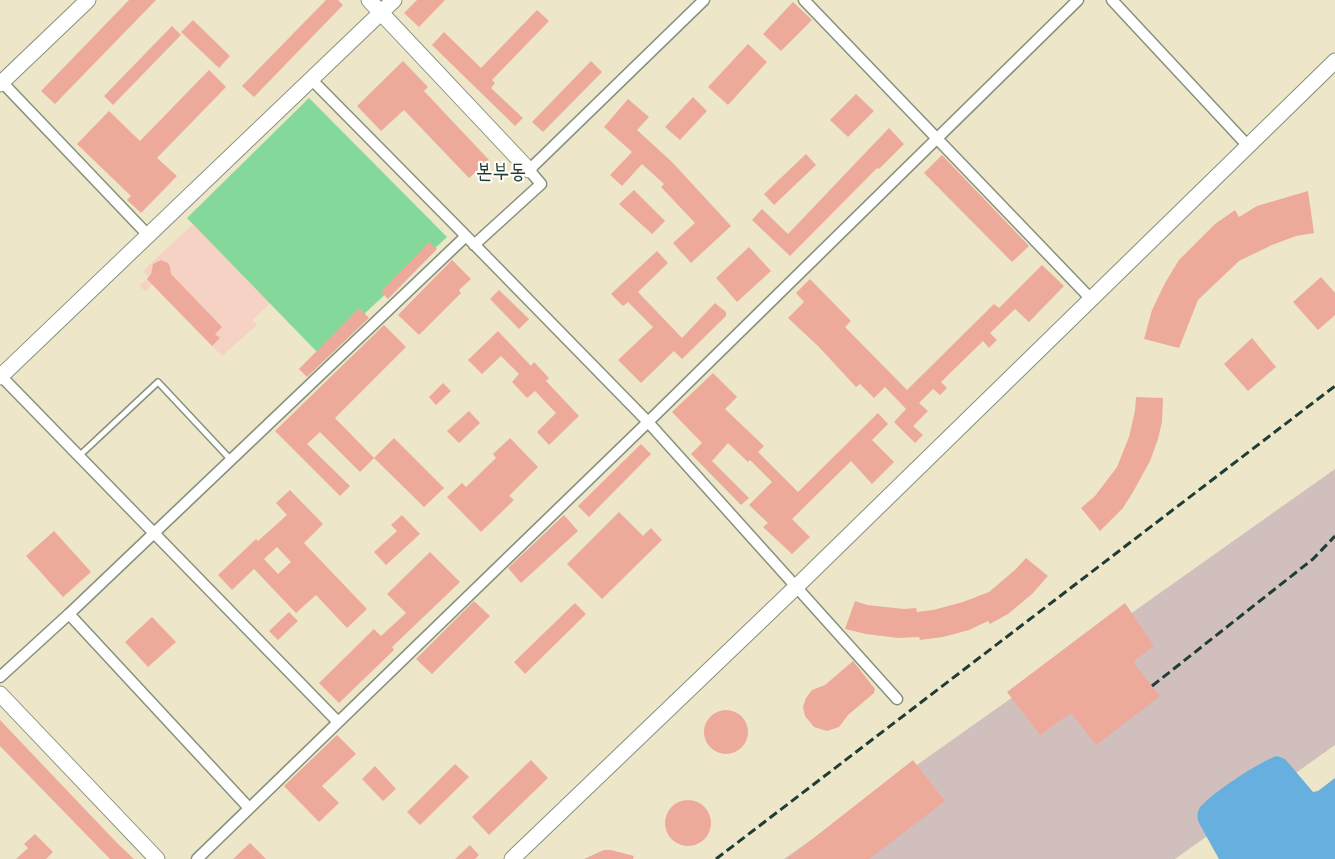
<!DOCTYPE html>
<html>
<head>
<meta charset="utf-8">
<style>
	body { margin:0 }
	canvas { display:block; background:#ede6c9 }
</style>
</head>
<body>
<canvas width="1335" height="859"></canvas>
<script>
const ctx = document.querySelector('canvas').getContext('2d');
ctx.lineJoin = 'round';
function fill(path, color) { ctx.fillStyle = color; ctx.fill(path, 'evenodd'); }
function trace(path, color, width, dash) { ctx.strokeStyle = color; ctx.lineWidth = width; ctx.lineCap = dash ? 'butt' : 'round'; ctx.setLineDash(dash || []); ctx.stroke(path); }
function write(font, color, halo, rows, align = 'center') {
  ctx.font = font + ' Delius,"Poor Story",sans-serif'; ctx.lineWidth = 4.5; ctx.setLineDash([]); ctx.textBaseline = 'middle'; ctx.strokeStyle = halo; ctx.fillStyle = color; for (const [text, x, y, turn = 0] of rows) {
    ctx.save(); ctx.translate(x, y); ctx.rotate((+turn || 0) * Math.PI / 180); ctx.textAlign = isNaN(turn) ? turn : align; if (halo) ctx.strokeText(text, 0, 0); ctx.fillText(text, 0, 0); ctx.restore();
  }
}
const built = new Path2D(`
	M193 224 270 303 253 320 257 325 222 356 152 285 145 291 139 286 149 277 143 271Z`);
const industrial = new Path2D(`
	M1335 469V745L1175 859H784Z`);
const green = new Path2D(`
	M309 98 447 237 320 355 187 218Z`);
const water = new Path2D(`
	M1277 756 1285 759 1313 792 1318 791 1335 778V859H1219L1199 823C1197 818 1197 814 1199 809 1207 796 1262 760 1277 756Z`);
const building = new Path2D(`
	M129 0H156L55 104 41 91Z
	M326 0H338L343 5 254 97 242 86Z
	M417 0H445L419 27 404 13Z
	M793 2 812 20 781 51 763 34Z
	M537 10 549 21 492 80 495 83 491 88 523 118 515 126 432 45 444 32 481 68Z
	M193 20 230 56 219 68 181 32Z
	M172 26 181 35 113 105 104 96Z
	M748 44 767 62 728 105 708 87Z
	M403 61 428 87 424 91 489 160 469 178 404 110 381 131 357 106Z
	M591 61 602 72 543 132 532 122Z
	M209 70 226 87 157 158 177 176 141 213 127 200 131 196 77 144 109 111 140 141Z
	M856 94 874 111 848 137 830 120Z
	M693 97 707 111 680 140 665 127Z
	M628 99 649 117 637 130 672 162 731 226 691 263 673 243 695 223 661 187 664 184 642 164 622 186 610 175 632 152 604 127Z
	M889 128 904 144 879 169 877 168 790 256 752 220 762 209 788 234Z
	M806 154 816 165 774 205 764 194Z
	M942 155 1029 246 1012 262 924 173Z
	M634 190 665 221 652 234 619 204Z
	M1308 191 1314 233 1296 236 1272 245 1239 261 1198 300 1179 348 1144 339 1152 310 1165 283 1179 260 1215 224 1235 210 1239 217 1257 206Z
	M429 242 437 249 388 299 381 292Z
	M749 247 771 271 737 302 716 278Z
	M657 251 668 263 638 292 682 338 715 303 726 312V316L682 359 674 351 641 383 618 360 653 327 628 302 623 306 611 294Z
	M161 260 168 263 170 267 171 274 222 327 215 334 220 338 212 346 147 279 151 274 153 264Z
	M452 260 471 279 459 290 461 293 419 335 398 315Z
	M1042 265 1064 286 1029 322 1015 309 990 333 997 340 989 348 983 341 941 382 947 388 940 395 933 389 919 403 928 411 913 426 923 435 915 443 894 422 906 409 885 387 874 398 860 384 856 387 819 347 788 318 804 302 796 293 810 279 851 321 845 327 907 390 994 304 999 308Z
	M1321 277 1335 293V315L1318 330 1293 302Z
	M499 290 529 319 519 329 490 299Z
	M359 308 369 318 307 377 299 369Z
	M384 325 406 347 335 418 374 458 360 472 320 432 307 444 350 486 340 496 275 431Z
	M498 331 531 366 534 362 549 378 546 381 579 416 549 445 537 432 556 413 535 391 527 398 512 382 519 374 501 356 482 374 468 360Z
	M1252 338 1276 367 1248 391 1224 364Z
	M713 373 737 397 725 409 764 446 758 452 798 492 878 413 888 424 872 440 894 462 872 484 851 461 792 519 810 537 792 554 763 527 768 523 749 505 772 482 750 460 748 462 728 443 712 461 749 498 741 505 691 454 702 443 672 412Z
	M443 383 451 391 436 405 429 397Z
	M1136 397 1163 398 1162 422 1158 439 1150 461 1133 492 1123 508 1100 531 1081 508 1095 496 1117 467 1129 437 1135 411Z
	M469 411 480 423 459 443 447 431Z
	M394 438 444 488 424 507 374 458Z
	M510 438 538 467 509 496 514 500 481 532 447 497 462 483 466 487 496 458 493 454Z
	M641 444 651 454 589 517 578 506Z
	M290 490 323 524 304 543 367 609 347 628 316 595 296 613 254 569 232 590 218 575 256 539 258 541 287 515 276 503ZM277 547 291 562 278 574 264 559Z
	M619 512 643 536 651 528 662 540 602 599 567 564Z
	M402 515 420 534 386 565 374 552 397 531 391 525Z
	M564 515 578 531 521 583 508 568Z
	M54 531 91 572 63 597 26 556Z
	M430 552 460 582 392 647 394 650 339 703 319 683 374 629 381 636 406 613 387 594Z
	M1026 558 1048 576 1032 594 1008 614 990 624 988 621 969 630 943 637 920 640 919 637 898 638 866 634 845 629 855 601 867 605 904 609 916 608 917 612 933 610 963 602 989 592 1016 569Z
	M474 601 490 616 432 674 416 659Z
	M575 603 586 614 525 674 514 662Z
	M1125 603 1154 646 1133 662 1160 696 1096 745 1071 713 1040 735 1007 692Z
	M289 612 298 621 278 640 269 631Z
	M152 617 176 642 148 667 125 642Z
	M853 661 875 689 874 693 848 715 839 727 827 731 814 727 805 716 803 707 806 698 812 690 825 685Z
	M704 732a22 22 0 1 1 44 0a22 22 0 1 1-44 0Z
	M0 720 118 844 134 859H110L0 746Z
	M337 735 356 754 322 786 339 803 319 822 284 786Z
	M531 760 548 778 489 835 472 817Z
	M913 760 945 801 869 859H787Z
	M455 764 469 777 420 825 407 812Z
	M375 766 396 789 383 801 362 779Z
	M665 823a23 23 0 1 1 46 0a23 23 0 1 1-46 0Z
	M35 834 53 852 46 859H16L28 848 24 844Z
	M250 843 266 859H233Z
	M470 845 479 855 475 859H455Z
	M604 850H611L634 856 633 859H584Z`);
const lane = new Path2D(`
	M79 456 158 382 231 460`);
const street = new Path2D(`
	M804 0 1091 299
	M1112 0 1248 146
	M0 80 147 234
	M466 236 648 422 897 699
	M474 245 541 184 529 170 704 0
	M1 376 338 722
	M0 677 69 614
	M249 808 69 614 466 236 311 79
	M197 859 648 422 1078 0`);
const secondary = new Path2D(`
	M369 0 529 170
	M0 84 88 0
	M0 377 394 0
	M0 694 157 859
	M512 859 796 587 1335 61`);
const rail = new Path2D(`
	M1152 686 1313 559 1335 536
	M716 859 1335 386`);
const quarterNames = [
	["본부동",501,172]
];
fill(built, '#f6d2c4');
fill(industrial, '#d1bfbe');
fill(green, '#83d89a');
fill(water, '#67afde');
fill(building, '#edaa9a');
trace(lane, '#86927e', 8);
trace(street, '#86927e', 13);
trace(secondary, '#86927e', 17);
trace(lane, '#fff', 5);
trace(street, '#fff', 10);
trace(secondary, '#fff', 15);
trace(rail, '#1f3d34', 3, [9, 4.5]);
write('21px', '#1f3d34', '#fdfcf7', quarterNames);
</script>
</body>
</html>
